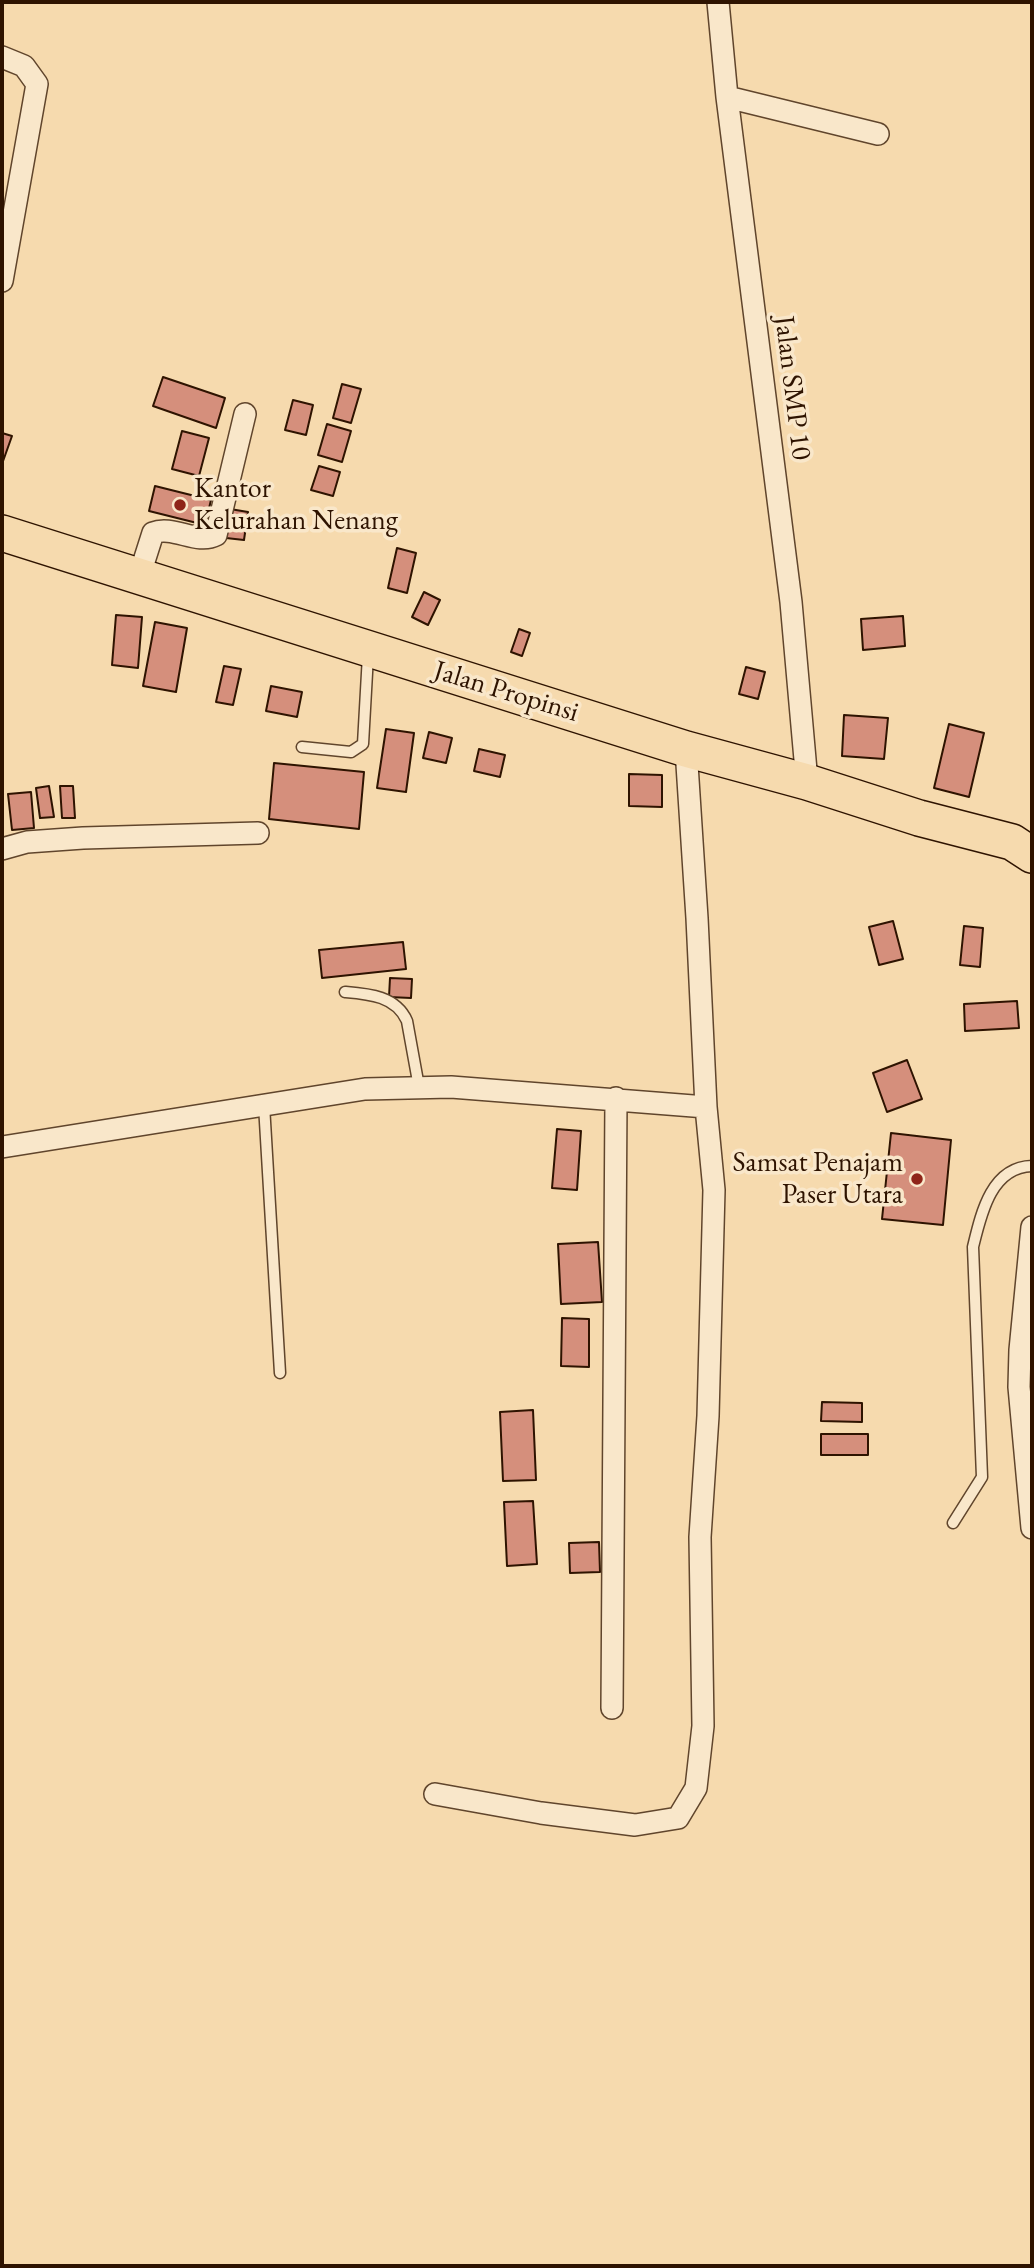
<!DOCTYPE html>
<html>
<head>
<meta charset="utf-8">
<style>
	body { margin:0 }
	#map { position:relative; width:1034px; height:2268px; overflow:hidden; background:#f6daae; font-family:"EB Garamond",serif }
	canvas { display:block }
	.frame { position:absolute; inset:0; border:4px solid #2e1300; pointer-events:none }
</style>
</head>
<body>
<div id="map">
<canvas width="1034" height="2268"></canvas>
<div class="frame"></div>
</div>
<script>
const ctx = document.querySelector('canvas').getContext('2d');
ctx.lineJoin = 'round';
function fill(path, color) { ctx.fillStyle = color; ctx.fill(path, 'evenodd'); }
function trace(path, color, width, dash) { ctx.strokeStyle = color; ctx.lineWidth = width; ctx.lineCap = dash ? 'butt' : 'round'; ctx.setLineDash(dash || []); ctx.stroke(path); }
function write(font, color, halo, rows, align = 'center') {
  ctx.font = font + ' "EB Garamond",serif'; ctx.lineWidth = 7; ctx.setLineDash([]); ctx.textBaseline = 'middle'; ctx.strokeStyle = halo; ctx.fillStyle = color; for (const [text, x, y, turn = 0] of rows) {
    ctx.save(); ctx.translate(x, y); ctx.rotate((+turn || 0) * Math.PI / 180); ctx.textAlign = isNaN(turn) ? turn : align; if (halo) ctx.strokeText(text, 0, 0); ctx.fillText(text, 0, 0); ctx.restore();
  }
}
const building = new Path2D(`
	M163 377 225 398 216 428 153 406Z
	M342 384 361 389 351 423 333 418Z
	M293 400 313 405 306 435 285 430Z
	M327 424 351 431 342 462 318 455Z
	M182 431 209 438 199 476 172 469Z
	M2 433 12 436 2 464Z
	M319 466 340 472 333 496 311 490Z
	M155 486 211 500 205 525 149 511Z
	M230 509 248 512 244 540 226 538Z
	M397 548 416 553 407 593 388 588Z
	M424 592 440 600 428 625 412 617Z
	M116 615 142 617 138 668 112 665Z
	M903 616 905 646 863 650 861 619Z
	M155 622 187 628 176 692 143 686Z
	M519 629 530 633 522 656 511 652Z
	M224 666 241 669 233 705 216 702Z
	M746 667 765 672 758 699 739 694Z
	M271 686 302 692 297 717 266 711Z
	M844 715 888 718 884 759 842 756Z
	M949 724 984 733 969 797 934 788Z
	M386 729 414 733 406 792 377 788Z
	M429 732 452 738 446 763 423 758Z
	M479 749 505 755 500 777 474 771Z
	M274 763 364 772 359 829 269 819Z
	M629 774 662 775V807L629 806Z
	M49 786 54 817 40 818 36 788Z
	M60 786H73L75 818H62Z
	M31 792 34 828 12 830 8 794Z
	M893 921 903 959 879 965 869 927Z
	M964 926 983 928 980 967 960 965Z
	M403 942 406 969 322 978 319 950Z
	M390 978 412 979 411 998 389 997Z
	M1017 1001 1019 1028 965 1031 964 1004Z
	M907 1060 922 1099 887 1112 873 1073Z
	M557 1129 581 1131 577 1190 552 1188Z
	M891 1133 951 1140 943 1225 882 1219Z
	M598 1242 602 1302 561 1304 558 1244Z
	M562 1318 589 1319V1367L561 1366Z
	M822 1402 862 1403V1422L821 1421Z
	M533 1410 536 1480 503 1481 500 1412Z
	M821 1434H868V1455H821Z
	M533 1501 537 1564 507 1566 504 1502Z
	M599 1542 600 1572 570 1573 569 1543Z`);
const service = new Path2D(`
	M302 747 351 752 363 744 368 655
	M345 992C369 994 396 996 407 1021L419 1087
	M264 1105 280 1373
	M953 1523 982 1477 973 1247C981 1214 991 1167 1032 1166`);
const minor = new Path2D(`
	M718 2 727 97 791 602 807 782
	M2 57 24 66 37 84 2 281
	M727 97 878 134
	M139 577 153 533C173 525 197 545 216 535L245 414
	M2 849 27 842 83 838 258 833
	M2 1147 365 1089 451 1087 706 1107 697 918 686 749
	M1032 1227 1020 1350 1019 1387 1032 1528
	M612 1708 616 1098
	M435 1794 541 1813 635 1825 678 1818 696 1788 703 1726 700 1537 708 1416 714 1190 706 1107`);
const trunk = new Path2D(`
	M2 533 686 749 807 782 919 818 1012 842 1032 855`);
const markers = [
	[180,505,7,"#8f2418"],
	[917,1179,7,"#8f2418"]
];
const streetNames = [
	["Jalan SMP 10",792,388,83],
	["Jalan Propinsi",506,692,17]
];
const poiNames = [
	["Kantor",194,489],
	["Kelurahan Nenang",194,521],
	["Samsat Penajam",903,1163,"right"],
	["Paser Utara",903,1195,"right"]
];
fill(building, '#d58f7c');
trace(building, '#2e1300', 2);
trace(service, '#60452c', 13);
trace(minor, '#60452c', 24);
trace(trunk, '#2e1300', 38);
trace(service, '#f9e7ca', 10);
trace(minor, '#f9e7ca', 21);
trace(trunk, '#f6daae', 35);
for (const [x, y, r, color] of markers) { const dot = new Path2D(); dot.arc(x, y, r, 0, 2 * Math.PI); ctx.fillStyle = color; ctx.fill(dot); trace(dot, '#f9e7ca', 2.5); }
write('28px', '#2e1300', '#f9e7ca', streetNames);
write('28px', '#2e1300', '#f9e7ca', poiNames, 'left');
</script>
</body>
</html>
